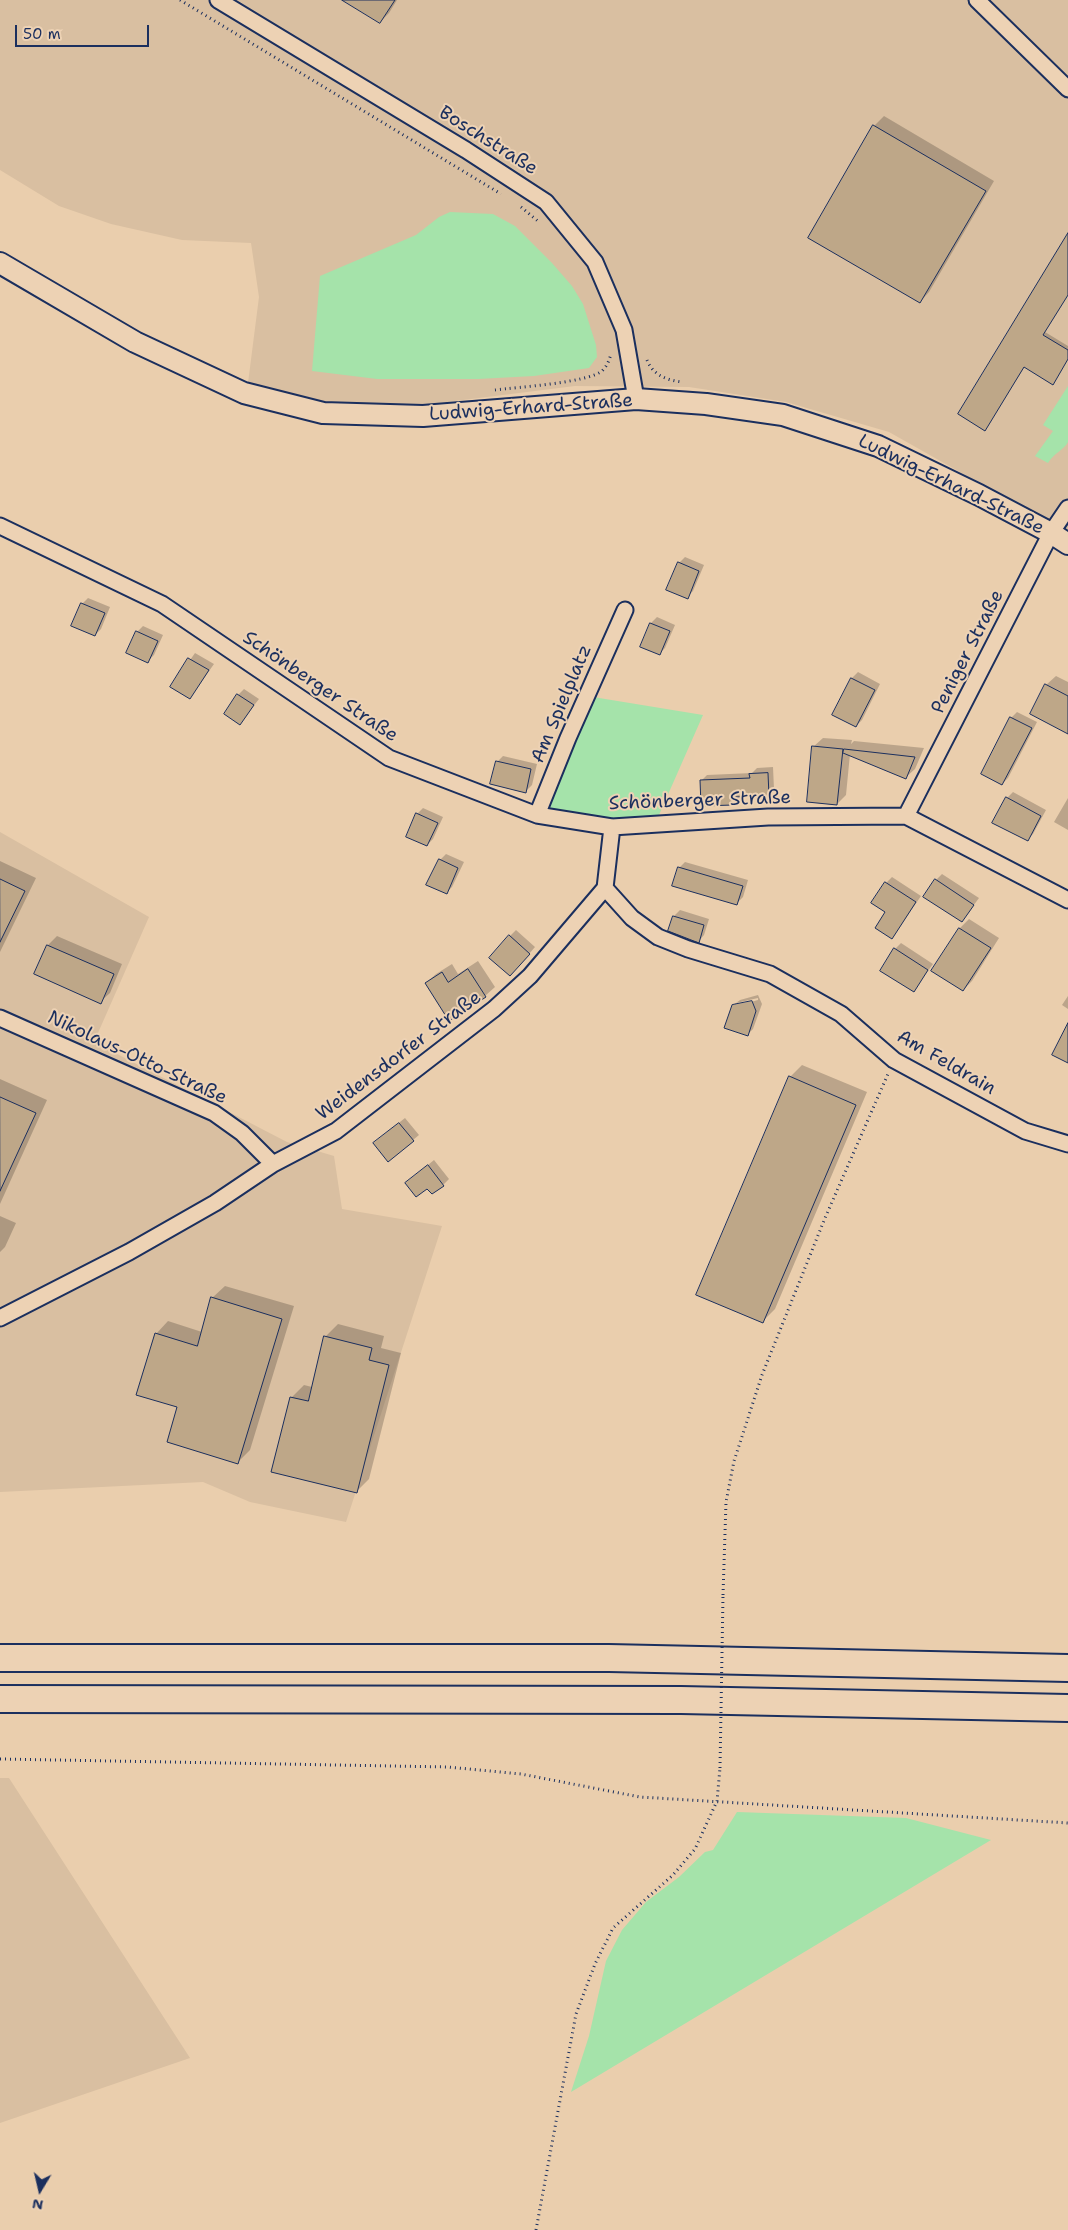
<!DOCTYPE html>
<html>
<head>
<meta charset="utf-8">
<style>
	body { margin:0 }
	#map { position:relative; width:1068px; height:2230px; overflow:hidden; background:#eacead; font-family:"Shantell Sans",sans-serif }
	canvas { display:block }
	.north { position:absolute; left:15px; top:2165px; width:50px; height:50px; -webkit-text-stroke:4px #edd2b4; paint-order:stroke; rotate:189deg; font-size:14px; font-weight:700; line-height:20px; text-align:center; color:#1b2f5e }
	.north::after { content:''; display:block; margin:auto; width:18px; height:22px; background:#1b2f5e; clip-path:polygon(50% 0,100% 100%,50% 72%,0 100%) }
	.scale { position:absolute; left:15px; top:25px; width:134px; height:22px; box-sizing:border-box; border:2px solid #1b2f5e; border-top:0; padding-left:6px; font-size:15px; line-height:18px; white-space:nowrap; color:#1b2f5e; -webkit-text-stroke:4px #edd2b4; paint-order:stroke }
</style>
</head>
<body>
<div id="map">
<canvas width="1068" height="2230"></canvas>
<div class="north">N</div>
<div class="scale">50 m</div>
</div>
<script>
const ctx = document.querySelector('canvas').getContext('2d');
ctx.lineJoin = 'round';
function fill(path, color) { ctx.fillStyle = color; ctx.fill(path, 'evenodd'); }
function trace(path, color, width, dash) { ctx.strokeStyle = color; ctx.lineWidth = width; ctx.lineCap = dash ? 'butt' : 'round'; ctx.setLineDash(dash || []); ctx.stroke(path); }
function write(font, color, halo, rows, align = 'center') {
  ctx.font = font + ' "Shantell Sans",sans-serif'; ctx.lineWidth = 4; ctx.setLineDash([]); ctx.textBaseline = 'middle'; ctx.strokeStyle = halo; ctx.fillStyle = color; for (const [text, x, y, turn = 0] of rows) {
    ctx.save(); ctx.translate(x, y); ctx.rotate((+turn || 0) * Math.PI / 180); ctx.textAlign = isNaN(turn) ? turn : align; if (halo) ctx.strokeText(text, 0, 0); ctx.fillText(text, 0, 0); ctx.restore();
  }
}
const built = new Path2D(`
	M0 0H1068V533L889 432 786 402 689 387 575 386 431 404 385 407 335 404 292 396 248 383 259 297 251 243 182 240 111 224 59 206 0 170Z
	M0 832 149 917 94 1042 287 1142 334 1156 342 1209 442 1226 346 1522 250 1502 203 1482 0 1492Z
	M0 1778H9L190 2058 0 2123Z`);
const green = new Path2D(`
	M450 212 493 214 515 226 552 263 572 286 583 304 596 345 597 357 589 368 534 376 478 379H377L312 371 320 276 416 235 439 217Z
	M1068 386V442C1065 449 1054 453 1048 463L1035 456 1053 431 1043 425Z
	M587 696 703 715 655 824 537 815Z
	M737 1812 906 1818 991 1840 571 2092 589 2036 606 1961 622 1930 646 1902 679 1877 705 1852 713 1850Z`);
const shadow = new Path2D(`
	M344 0H397L389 13 380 22Z
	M884 116 994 181 929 292 920 302 809 237 874 126Z
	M1068 236V294L1045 332 1068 346V359L1025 366 985 429Z
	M685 557 704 565 693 591 687 597 679 563Z
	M88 598 110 607 101 629 95 635 82 604Z
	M657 617 675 625 665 648 659 654 641 646 651 623Z
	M143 626 163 635 154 655 148 661 137 632Z
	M195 653 214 664 190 698 172 686Z
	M858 672 880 684 862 720 856 726 834 715 852 678Z
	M1056 676 1068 682V733L1046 685Z
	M244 689 259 699 240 723 238 695Z
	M1017 712 1037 722 1008 778 1002 784 1011 718Z
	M823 738 852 740 851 744 854 741 924 748 915 769 905 778 850 754 846 795 837 804 813 747Z
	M503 756 537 764 532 785 526 791 497 762Z
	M773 767 774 789 768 795 738 796 732 803 701 781 707 775 752 773 757 768Z
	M1013 792 1046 810 1033 834 1027 840 1007 798Z
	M1068 798V830L1054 822Z
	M423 808 443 817 433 839 427 845 417 814Z
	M446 854 464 862 452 887 446 893 440 860Z
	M0 861 36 878 0 952Z
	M685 862 748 880 743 897 737 903 679 868Z
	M942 874 979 898 962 921 936 880Z
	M892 877 921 896 892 938 887 912 886 883Z
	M680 910 709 919 704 935 699 941 674 916Z
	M969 919 999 938 972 981 963 990 933 971 960 928Z
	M516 930 535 947 516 969 510 936Z
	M57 936 122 964 110 993 100 1002 36 974 48 945Z
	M901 943 933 964 913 991 895 949Z
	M478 961 495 987 485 996 426 983 436 974 452 964 458 974Z
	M758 995 762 1004 753 1029 747 1035 734 1006 736 1003V1006L758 1000V998L736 1003 740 1000Z
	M1068 996V1009L1062 1005Z
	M802 1065 867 1092 775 1309 763 1321 790 1077Z
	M0 1079 47 1100 0 1204Z
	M405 1118 419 1135 413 1140 381 1137Z
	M434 1160 449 1179 443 1185 428 1187 406 1183Z
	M0 1216 16 1223 5 1247 0 1252Z
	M225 1286 294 1306 250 1450 238 1462 179 1406 156 1334 168 1321 202 1332 212 1298Z
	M338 1324 384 1336 381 1348 401 1353 369 1479 357 1491 291 1398 304 1385 312 1387 325 1337Z`);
const building = new Path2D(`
	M342 0H395L380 23Z
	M873 125 986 191 920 303 808 238Z
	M1068 233V295L1043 335 1068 350V359L1053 385 1024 367 985 431 958 414Z
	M678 562 699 571 688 599 666 590Z
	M81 603 105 613 95 636 71 626Z
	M650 623 670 631 660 655 640 647Z
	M136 631 158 641 148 663 126 653Z
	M188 658 209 670 190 699 170 687Z
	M851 678 875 690 856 727 832 715Z
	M1045 684 1068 696V734L1030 714Z
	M237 694 254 705 240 725 224 714Z
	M1010 717 1032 728 1002 785 981 774Z
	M812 746 843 749 837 805 807 802Z
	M844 749 915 757 906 779 843 753Z
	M496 761 531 769 526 793 490 784Z
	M768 773 769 796 733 797V805L701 806 700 780 750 778 749 774Z
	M1006 797 1041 816 1028 841 992 823Z
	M416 813 438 823 427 846 406 837Z
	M439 859 458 868 447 894 426 885Z
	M678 867 743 886 737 905 672 886Z
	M0 879 25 891 0 942Z
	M935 879 974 905 962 922 923 897Z
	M885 882 916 902 892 939 875 928 885 912 871 903Z
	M673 916 704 925 699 943 668 931Z
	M959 928 991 948 963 991 931 971Z
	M509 935 530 954 510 976 489 958Z
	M47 945 114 974 101 1004 34 974Z
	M894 948 928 970 914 992 880 971Z
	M468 969 486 997 449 1021 425 983 442 972 448 982Z
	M752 1001 756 1011 748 1036 724 1028 732 1005Z
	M1068 1023V1063L1052 1055Z
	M789 1076 856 1105 763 1323 696 1295Z
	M0 1097 36 1113 0 1191Z
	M399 1123 414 1141 388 1162 373 1143Z
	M428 1165 444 1186 432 1194 427 1189 416 1197 405 1183Z
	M211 1297 282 1319 238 1464 167 1442 177 1407 136 1395 155 1333 197 1346Z
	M324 1336 372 1348 369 1360 389 1365 357 1493 271 1472 290 1397 308 1401Z`);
const path = new Path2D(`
	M180 0 501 194
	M521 207 539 222
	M647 360C653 375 666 380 682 382
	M495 390C518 387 586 383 602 371 607 366 609 361 611 354
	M723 1595 726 1502 734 1461 762 1375 825 1218 888 1074
	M0 1759 448 1767 521 1774 640 1797 1068 1823
	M536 2230 576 2014 595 1964 613 1928 673 1875 695 1849 717 1801 720 1768`);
const street = new Path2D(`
	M218 0 466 150 546 202 595 262 624 330 636 399
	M977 0 1068 89
	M0 526 162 604 389 758 537 815 612 827 768 817 906 816 1068 900
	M537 815 568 738 625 610
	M906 816 1051 533 1068 508
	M605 888 632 918 658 937 688 949 770 974 841 1014 894 1060 1025 1131 1068 1144
	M0 1018 214 1113 242 1133 273 1164
	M0 1318 129 1252 215 1203 273 1164 336 1131 494 1009 530 976 605 888 612 827`);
const secondary = new Path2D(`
	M0 263 135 342 244 393 323 413 423 416 636 399 706 404 783 415 878 446 979 495 1051 533 1068 544`);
const highway = new Path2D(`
	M0 1658H609L1068 1668
	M0 1699 681 1700 1068 1708`);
const pathBridge = new Path2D(`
	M720 1768 723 1595`);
const streetNames = [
	["Boschstraße",488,141,32],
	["Ludwig-Erhard-Straße",531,408,-4],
	["Ludwig-Erhard-Straße",951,485,26],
	["Peniger Straße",968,652,-63],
	["Schönberger Straße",320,687,34],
	["Am Spielplatz",562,704,-67],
	["Schönberger Straße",700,801,-2],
	["Weidensdorfer Straße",399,1056,-37],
	["Nikolaus-Otto-Straße",137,1058,25],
	["Am Feldrain",946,1063,30]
];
fill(built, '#d9bfa1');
fill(green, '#a5e3aa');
fill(shadow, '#0003');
fill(building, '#bea788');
trace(building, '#1b2f5e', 1);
trace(street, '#1b2f5e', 19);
trace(secondary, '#1b2f5e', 24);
trace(highway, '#1b2f5e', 30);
trace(path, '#1b2f5e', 3, [1, 4]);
trace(street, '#edd2b4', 15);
trace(secondary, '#edd2b4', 20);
trace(highway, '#edd2b4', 26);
trace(pathBridge, '#1b2f5e', 3, [1, 4]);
write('19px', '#1b2f5e', '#edd2b4', streetNames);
</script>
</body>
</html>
